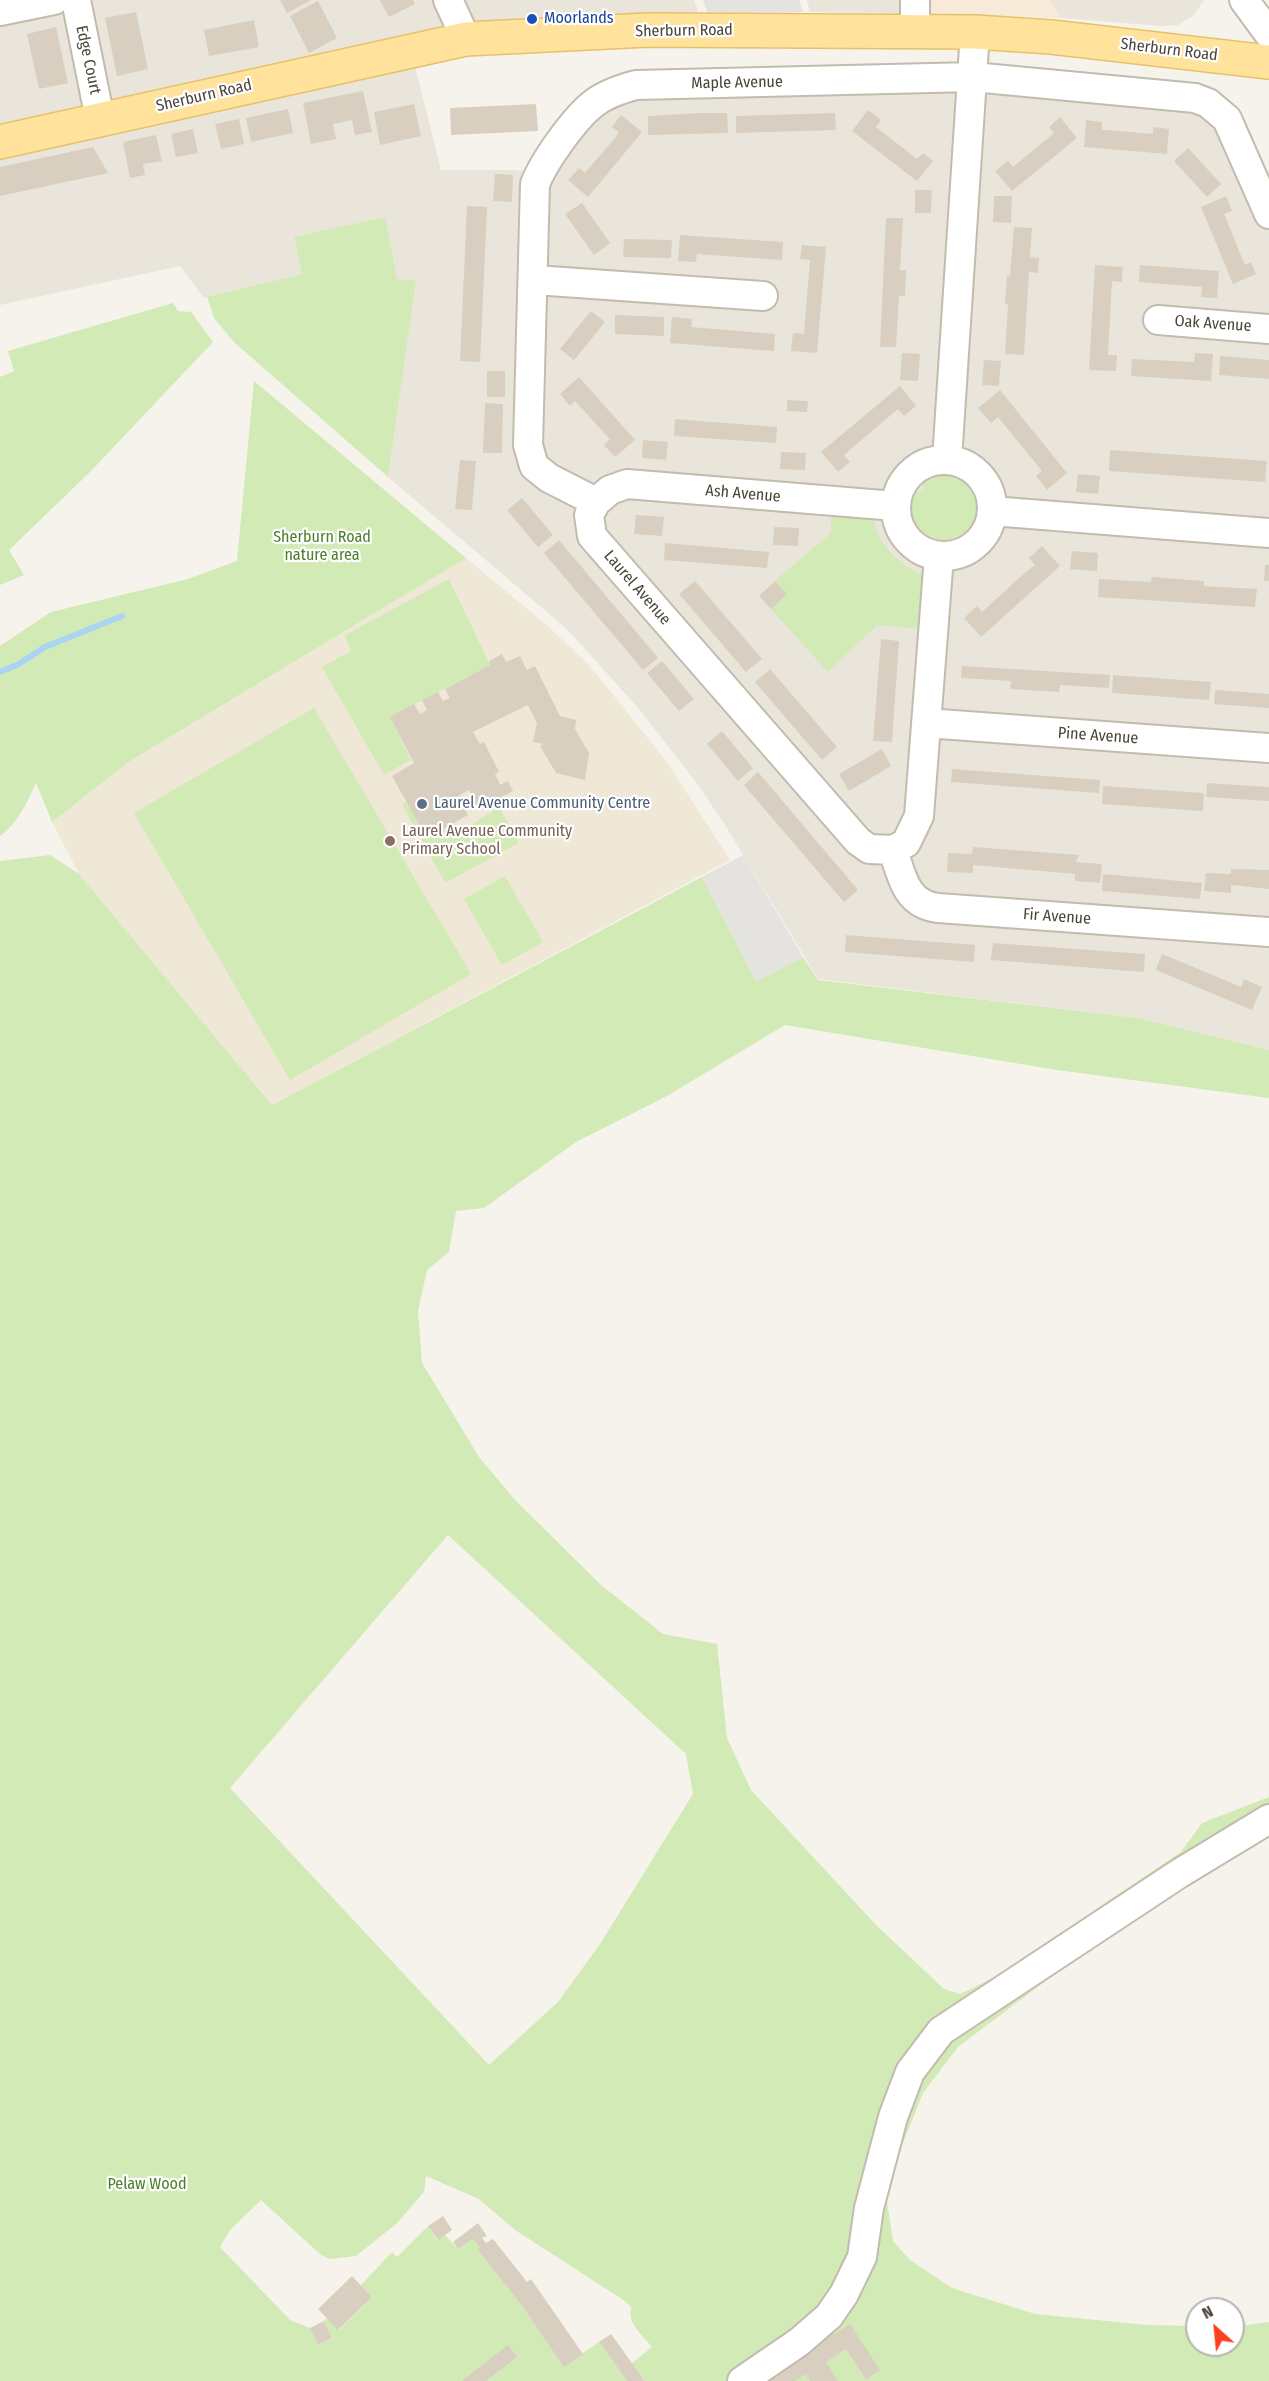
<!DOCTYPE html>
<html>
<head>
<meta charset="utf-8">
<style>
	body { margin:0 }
	#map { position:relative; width:1269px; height:2381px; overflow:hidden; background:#f6f3ec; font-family:"Fira Sans Condensed",sans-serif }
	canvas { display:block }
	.north { position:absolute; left:1185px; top:2297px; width:60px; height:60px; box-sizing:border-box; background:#fff; border:2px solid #b7b4b0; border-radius:50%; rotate:333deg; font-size:16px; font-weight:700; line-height:24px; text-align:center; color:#4b4439 }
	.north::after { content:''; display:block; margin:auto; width:21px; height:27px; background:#fc3f1d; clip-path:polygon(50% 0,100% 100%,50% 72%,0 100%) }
</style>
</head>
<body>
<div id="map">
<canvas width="1269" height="2381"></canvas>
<div class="north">N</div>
</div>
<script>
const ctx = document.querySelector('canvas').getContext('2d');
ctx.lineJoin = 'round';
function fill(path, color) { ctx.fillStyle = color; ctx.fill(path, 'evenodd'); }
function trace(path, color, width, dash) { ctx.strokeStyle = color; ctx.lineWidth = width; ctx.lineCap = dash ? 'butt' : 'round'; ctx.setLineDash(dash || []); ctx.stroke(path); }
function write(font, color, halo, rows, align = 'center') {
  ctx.font = font + ' "Fira Sans Condensed",sans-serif'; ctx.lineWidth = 4.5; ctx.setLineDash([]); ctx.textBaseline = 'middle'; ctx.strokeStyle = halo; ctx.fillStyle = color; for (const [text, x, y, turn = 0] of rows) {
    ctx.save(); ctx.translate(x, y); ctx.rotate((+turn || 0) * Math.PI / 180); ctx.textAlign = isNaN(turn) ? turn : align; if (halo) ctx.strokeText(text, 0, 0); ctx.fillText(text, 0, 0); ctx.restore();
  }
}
const residential = new Path2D(`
	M0 0H694L699 15 411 51 441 170H511L540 172 614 91 973 77 1195 98 1269 182V1050L1138 1018 818 979 727 828 696 782 639 709 567 629 388 477 415 280 397 279 294 237 302 274 204 298 180 266 0 305Z
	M807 0H915V14L810 12Z
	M1049 0H1204L1193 16 1178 25 1161 26 1061 18Z`);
const commercial = new Path2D(`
	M915 0H1049L1061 18 915 14Z`);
const education = new Path2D(`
	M466 558 549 627 588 664 667 762 730 860 272 1105 79 874 52 822 130 761Z`);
const green = new Path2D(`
	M385 217 397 279 416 280 388 477 235 343 214 318 207 297 302 274 294 237Z
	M173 303 178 311 191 312 213 342 91 471 9 550 24 575 0 585V377L14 371 8 351Z
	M254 381 466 558 130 761 52 822 36 783C28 801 17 824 0 836V646L51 612 188 579 237 561Z
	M953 471C1022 505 941 580 908 526 901 513 903 499 909 486L918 493 925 489 918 480 928 472Z
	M831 513 873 515C876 543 897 564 923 575L921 629 877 625 828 672 771 609 786 594 775 581 831 533Z
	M449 579 490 665 390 717 411 760 384 775 322 667 351 651 345 635Z
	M314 708 471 974 290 1080 134 813Z
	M407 802 427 838 455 823 460 832 499 807 519 843 445 883 402 804Z
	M50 855 79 874 272 1105 702 877 756 981 803 957 818 980 1138 1018 1269 1050V1098L1057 1070 785 1025 667 1096 576 1142 484 1208 456 1211 449 1252 427 1270 418 1311 422 1363 479 1457 516 1501 601 1585 663 1634 717 1644 727 1738 751 1790 876 1925 944 1989 960 1994 995 1977 1181 1852 1202 1823 1269 1797V1836L1105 1936 958 2047 923 2093 901 2148 887 2202 893 2241 910 2260 952 2288 1035 2314 1147 2325 1197 2326V2345H1233V2327L1269 2322V2381H645L632 2363 652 2347C644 2336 625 2322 632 2308L625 2301 515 2230 479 2199 426 2176 424 2192 396 2224 356 2256 330 2259 321 2255 261 2200 230 2230 220 2247 290 2320 310 2328 319 2345 332 2338 324 2321 327 2318 339 2330 372 2297 361 2285 392 2252 397 2257 428 2226 437 2240 445 2235 458 2249 473 2239 480 2248 478 2250 522 2306 564 2366 599 2342 627 2381H0V861ZM448 1535 686 1754 693 1794 600 1944 558 2002 489 2065 230 1788Z
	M505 876 543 942 502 965 464 899Z`);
const parking = new Path2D(`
	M703 0H799L803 12 708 15Z
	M743 855 803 957 756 981 702 877Z`);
const stream = new Path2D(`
	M0 672 17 665 45 647 122 616`);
const building = new Path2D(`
	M280 0H311L287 13Z
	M380 0H413L415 4 389 17Z
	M318 1 337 38 309 53 290 16Z
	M136 12 148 69 117 76 105 18Z
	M254 20 259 47 209 56 204 30Z
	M56 27 68 83 39 89 27 34Z
	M363 91 372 132 355 135 352 120 333 124 336 139 311 144 303 103Z
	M414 104 421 136 380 145 374 112Z
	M536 104 538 131 451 135 450 108Z
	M288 109 293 133 251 142 246 118Z
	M868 110 881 120 876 127 917 159 923 153 933 161 917 181 852 131Z
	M701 113H727L728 133 648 135V116Z
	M835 113 836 130 736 133V116Z
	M621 115 642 132 588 197 568 180 579 168 585 173 615 138 619 132 612 127Z
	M1060 117 1077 138 1012 191 995 171 1008 161 1013 167 1054 133 1049 127Z
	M239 119 244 144 221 149 215 124Z
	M1086 120 1102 122V130H1106L1153 134V127L1169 129 1167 154 1084 147Z
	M193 129 198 153 176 157 171 134Z
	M156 135 162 161 143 164 145 175 130 178 123 142Z
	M93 147 108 173 0 196V167Z
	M1188 148 1221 184 1207 197 1174 161Z
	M495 174 513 175 512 202 493 201Z
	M915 190H932L931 213H915Z
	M994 196H1012L1011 223 993 222Z
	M1226 196 1232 211 1224 214 1245 265 1251 262 1256 274 1233 284 1201 207Z
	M582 203 610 243 594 255 565 214Z
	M467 206 487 207 480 362 460 361Z
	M886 218H903L900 270H906L905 296H899L896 347H880Z
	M1014 227 1032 228 1030 257 1039 258 1038 273 1029 272 1024 355 1005 354 1008 304H1005L1007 275 1010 276Z
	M680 235 783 242 782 260 697 254 696 262 678 261Z
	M624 239 672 240 671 258 623 257Z
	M802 245 826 247 817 353 791 351 793 333 804 334 810 260 800 259Z
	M1095 265 1123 267 1122 282 1112 281 1108 355H1117L1116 371 1089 370Z
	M1140 265 1219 271 1217 298 1201 297 1202 287 1139 282Z
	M591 311 605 322 574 360 560 349Z
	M615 315 664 317V336L615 334Z
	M672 317 692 319 691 327 775 334 774 351 670 343Z
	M902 353 920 354 918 381 900 380Z
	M1195 353 1213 354 1211 381 1131 376 1132 359 1194 362Z
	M1220 356 1269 360V379L1219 375Z
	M984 360 1001 361 999 386 982 385Z
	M487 371H505V397H487Z
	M579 377 635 440 615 457 604 445 610 439 607 436 575 401 570 406 560 394Z
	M900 386 916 406 904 416 898 409 852 448 844 455 850 462 838 472 821 452Z
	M1000 390 1067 473 1047 490 1036 476 1042 471 998 417 991 423 978 408Z
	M787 400 808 401 807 412 787 411Z
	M485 403 503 404 502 453H483Z
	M675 419 777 427 776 443 674 436Z
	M643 440 668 442 666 460 642 458Z
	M1110 450 1267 461 1265 482 1109 471Z
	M781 452 806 453 805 470 780 469Z
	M460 460 476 461 472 510 455 509Z
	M1078 474 1100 476 1098 494 1076 492Z
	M522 498 553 535 538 547 507 510Z
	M636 515 664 517 662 536 634 534Z
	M774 527 799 528 798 546 773 545Z
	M559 540 658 658 643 670 544 553Z
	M665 543 769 552 767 568 664 560Z
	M1042 546 1060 566 981 637 964 618 977 606 982 612 1028 570 1035 565 1029 558Z
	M1072 551 1098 553 1097 571 1070 569Z
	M1265 565H1269V581H1264Z
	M1152 577 1204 581V586L1257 589 1255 607 1098 597 1099 579 1151 582Z
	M695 581 762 659 746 672 679 594Z
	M775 581 787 594 771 609 759 596Z
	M881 639 899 641 892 742 873 741Z
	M502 654 506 662 520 656 527 670 535 666 560 716 576 720 575 729 589 753 585 780 556 773 540 746 544 744 533 742 537 723 528 705 473 732 480 744 484 742 499 772 495 774 500 785 508 781 513 791 479 810 469 790 458 796 468 815 427 838 392 776 414 763 390 717 414 704 420 714 427 710 422 700 438 692 443 701 450 698 445 689 490 665 489 661Z
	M662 661 694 699 679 711 647 673Z
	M962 666 1110 675 1109 688 1060 685 1059 692 1010 689 1011 681 961 678Z
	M770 669 837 747 822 760 755 682Z
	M1113 675 1211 682 1209 700 1112 693Z
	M1215 690 1269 694V708L1214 704Z
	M722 731 753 768 738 781 707 744Z
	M882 749 891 766 849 791 839 774Z
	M952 769 1100 780 1099 793 951 782Z
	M758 772 858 890 844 902 744 785Z
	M1207 783 1269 787V801L1206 797Z
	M1103 786 1204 793 1203 811 1102 804Z
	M973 847 1079 855 1076 862 1102 864 1100 883 1075 881V874L973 865V873L947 872 948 853 972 854Z
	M1231 869 1269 870V889L1231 885V893L1204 891 1206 873 1231 874Z
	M1103 874 1202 883 1200 899 1102 891Z
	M846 935 975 945 974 962 845 952Z
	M993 943 1145 954 1144 972 991 960Z
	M1162 954 1241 987 1244 979 1262 987 1252 1010 1156 970Z
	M443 2216 452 2230 438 2240 428 2226Z
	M478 2223 487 2236 482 2238 486 2243 493 2239 527 2282 531 2279 583 2354 564 2367 522 2306 477 2249 480 2248 473 2239 458 2249 453 2242Z
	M352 2276 372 2297 338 2330 318 2309Z
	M324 2321 332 2338 318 2345 310 2328Z
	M850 2324 880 2370 866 2379 846 2349 826 2362 838 2381H810L806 2374 795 2381H761Z
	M611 2334 632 2363 645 2381H627L599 2342Z
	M508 2345 517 2357 486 2381H462Z`);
const minor = new Path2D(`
	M76 0 100 119
	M448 0 466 39
	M915 0V30
	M1244 0 1269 34
	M0 11 54 0
	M1269 214 1227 119 1208 103 1195 98 973 77 636 85C621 89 605 94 593 104 574 119 544 161 535 184L528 445 534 466 549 478 596 502 589 515 592 536 858 841 869 849 893 850C902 877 906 904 938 908L1269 932
	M535 280 763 296
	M1158 320 1269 329
	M947 460 975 32
	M896 508a48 48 0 1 1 96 0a48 48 0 1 1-96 0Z
	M596 502 610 490 627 484 895 506
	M992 511 1269 533
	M926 723 1269 748
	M893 850 906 843 919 816 939 556
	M742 2381 799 2342 829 2316 844 2294 862 2257 869 2208 893 2117 910 2072 941 2031 1180 1873 1269 1819`);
const major = new Path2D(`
	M0 142 466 39 648 30 975 32 1051 37 1269 62`);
const markers = [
	[532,19,6,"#1a4fb4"],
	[422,804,6,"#5c6f8a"],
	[390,841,6,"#8d6e63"]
];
const transitNames = [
	["Moorlands",544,19]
];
const streetNames = [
	["Sherburn Road",684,31,-1],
	["Sherburn Road",1169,50,7],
	["Edge Court",88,60,78],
	["Maple Avenue",737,83,-1],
	["Sherburn Road",204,96,-13],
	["Oak Avenue",1213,324,4],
	["Ash Avenue",743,494,5],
	["Laurel Avenue",637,588,49],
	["Pine Avenue",1098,736,4],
	["Fir Avenue",1057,917,4]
];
const parkNames = [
	["Sherburn Road",322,538],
	["nature area",322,556],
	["Pelaw Wood",147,2185]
];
const serviceNames = [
	["Laurel Avenue Community Centre",434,804]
];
const educationNames = [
	["Laurel Avenue Community",402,832],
	["Primary School",402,850]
];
fill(residential, '#eae5da');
fill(commercial, '#f7ead8');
fill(education, '#efe8d6');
fill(green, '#d2eab5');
fill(parking, '#e5e3e0');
trace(stream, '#a9d4f2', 6);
fill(building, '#d8cfc1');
trace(minor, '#c2bbae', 32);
trace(major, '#e6c16a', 36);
trace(minor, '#fff', 28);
trace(major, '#ffe39c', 33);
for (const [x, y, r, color] of markers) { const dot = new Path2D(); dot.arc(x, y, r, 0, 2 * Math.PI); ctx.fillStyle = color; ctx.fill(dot); trace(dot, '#fff', 2); }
write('16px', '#164399', '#fff', transitNames, 'left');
write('16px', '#4b4439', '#fff', streetNames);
write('16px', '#4a7f2a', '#fff', parkNames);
write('16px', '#4e5e75', '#fff', serviceNames, 'left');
write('16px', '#785e54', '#fff', educationNames, 'left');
</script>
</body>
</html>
